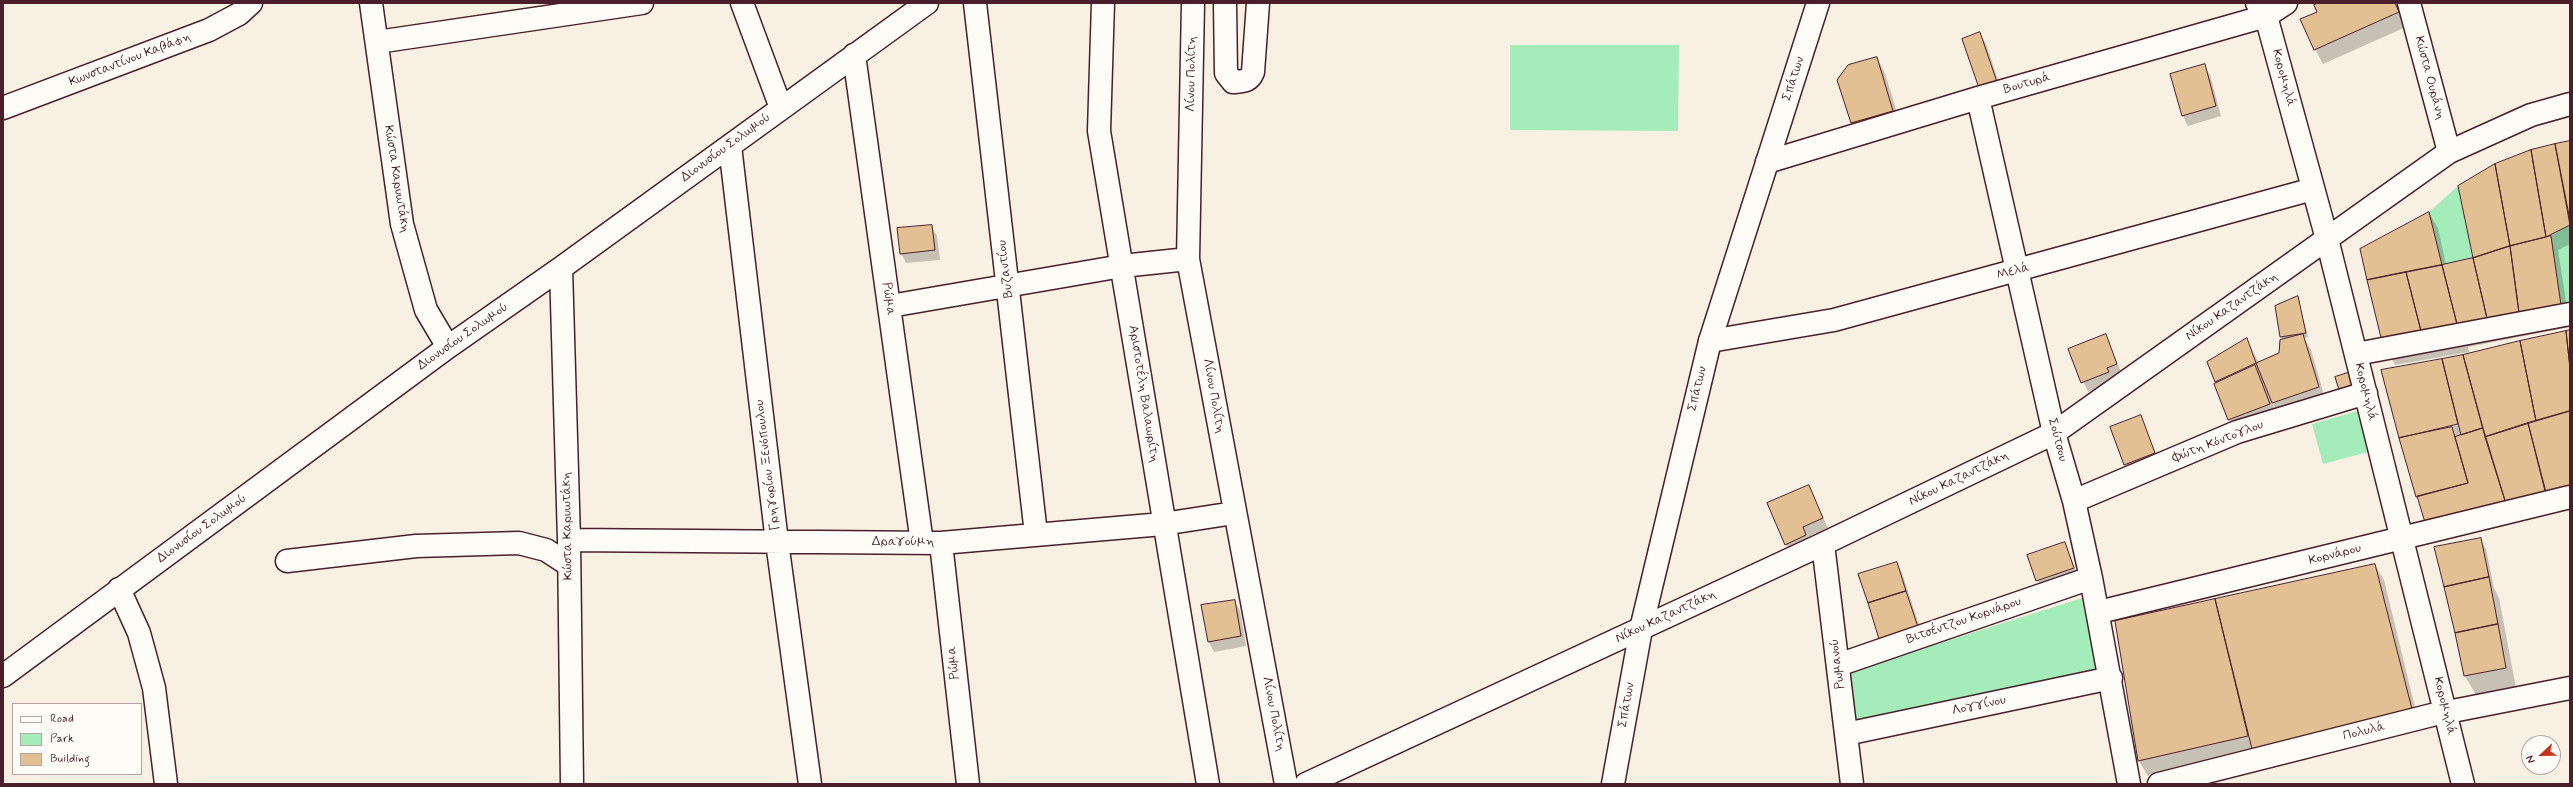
<!DOCTYPE html>
<html>
<head>
<meta charset="utf-8">
<style>
	body { margin:0 }
	#map { position:relative; width:2573px; height:787px; overflow:hidden; background:#f8f0e3; font-family:Mynerve,sans-serif }
	canvas { display:block }
	.frame { position:absolute; inset:0; border:4px solid #4a1f2b; pointer-events:none }
	.legend { position:absolute; left:12px; top:703px; width:130px; height:72px; box-sizing:border-box; background:#fdfcf7; border:1px solid #b5a4a5; margin:0; padding:5px 7px; list-style:none; font-size:12px; color:#4a1f2b }
	.legend li { display:flex; align-items:center; gap:8px; height:20px }
	.legend b { width:20px; border:1px solid #b5a4a5 }
	.north { position:absolute; left:2521px; top:735px; width:40px; height:40px; box-sizing:border-box; background:#fdfcf7; border:1px solid #b5a4a5; border-radius:50%; rotate:248deg; font-size:11px; font-weight:700; line-height:16px; text-align:center; color:#4a1f2b }
	.north::after { content:''; display:block; margin:auto; width:14px; height:18px; background:#c8321e; clip-path:polygon(50% 0,100% 100%,50% 72%,0 100%) }
</style>
</head>
<body>
<div id="map">
<canvas width="2573" height="787"></canvas>
<div class="frame"></div>
<ul class="legend">
<li><b style="height:5px;background:#fdfcf7"></b>Road</li>
<li><b style="height:11px;background:#a4edbb"></b>Park</li>
<li><b style="height:11px;background:#e3bf94"></b>Building</li>
</ul>
<div class="north">N</div>
</div>
<script>
const ctx = document.querySelector('canvas').getContext('2d');
ctx.lineJoin = 'round';
function fill(path, color) { ctx.fillStyle = color; ctx.fill(path, 'evenodd'); }
function trace(path, color, width, dash) { ctx.strokeStyle = color; ctx.lineWidth = width; ctx.lineCap = dash ? 'butt' : 'round'; ctx.setLineDash(dash || []); ctx.stroke(path); }
function write(font, color, halo, rows, align = 'center') {
  ctx.font = font + ' Mynerve,sans-serif'; ctx.lineWidth = 3.5; ctx.setLineDash([]); ctx.textBaseline = 'middle'; ctx.strokeStyle = halo; ctx.fillStyle = color; for (const [text, x, y, turn = 0] of rows) {
    ctx.save(); ctx.translate(x, y); ctx.rotate((+turn || 0) * Math.PI / 180); ctx.textAlign = isNaN(turn) ? turn : align; if (halo) ctx.strokeText(text, 0, 0); ctx.fillText(text, 0, 0); ctx.restore();
  }
}
const green = new Path2D(`
	M1510 45H1679L1678 131 1510 130Z
	M2458 186 2473 258 2442 265 2429 212Z
	M2570 225V310L2562 312 2551 236Z
	M2361 410 2372 451 2323 464 2312 424Z
	M2082 598 2097 673 1857 726 1849 672Z`);
const shadow = new Path2D(`
	M2320 3H2396L2406 27 2323 64 2315 49Z
	M1980 34 1986 44 2003 95 1981 91Z
	M1877 58 1885 73 1901 126 1860 138 1851 123 1838 80Z
	M2204 65 2210 75 2221 116 2188 126 2183 116Z
	M2570 142V244L2558 250 2570 327 2468 347 2469 352 2395 365 2384 346 2429 213 2438 228 2446 265 2474 259 2532 151Z
	M931 226 937 236 940 260 906 263 901 253Z
	M2297 297 2308 337 2304 338 2311 350 2326 402 2281 417 2273 404 2278 419 2237 435 2229 420 2215 384 2216 381 2247 340 2259 363 2280 354 2283 340 2281 337Z
	M2570 331 2555 509 2517 522 2511 512 2417 496 2400 438 2442 360ZM2463 422V424L2401 438V436ZM2462 434 2463 436 2456 438V436Z
	M2105 335 2122 374 2112 378 2113 382 2088 392 2069 349Z
	M2140 416 2160 463 2131 474 2125 464Z
	M1808 486 1828 528 1808 537 1811 545 1791 554 1786 544Z
	M2480 539 2486 549 2494 588 2499 598 2516 688 2476 695 2465 676Z
	M2064 543 2079 578 2043 591 2028 556Z
	M1897 563 1902 573 1923 637 1886 649 1880 639 1859 575Z
	M2375 565 2384 580 2420 728 2254 752 2148 776 2139 761 2116 621Z
	M1234 601 1240 611 1246 646 1214 652 1209 642 1202 606Z`);
const building = new Path2D(`
	M2318 3H2395L2399 12 2314 50 2300 19 2317 12 2314 5Z
	M1980 32 1998 85 1980 91 1962 39Z
	M1877 57 1893 111 1851 123 1837 80 1848 65Z
	M2205 64 2216 106 2182 116 2170 74Z
	M2570 141V220L2555 144Z
	M2555 144 2570 225 2546 237 2531 150Z
	M2531 150 2546 237 2510 246 2495 164Z
	M2495 164 2510 246 2473 258 2458 186Z
	M2429 212 2442 265 2367 280 2360 249Z
	M932 225 935 250 900 254 897 228Z
	M2551 236 2562 312 2520 320 2510 246Z
	M2510 246 2520 320 2489 327 2473 258Z
	M2473 258 2489 327 2459 332 2442 265Z
	M2442 265 2459 332 2423 339 2406 272Z
	M2406 272 2423 339 2383 346 2367 280Z
	M2298 296 2306 333 2280 337 2275 306Z
	M2570 330V368L2566 331Z
	M2566 331 2570 368V411L2536 421 2520 341Z
	M2106 334 2117 364 2107 368 2109 372 2081 383 2068 349Z
	M2303 334 2319 387 2272 403 2256 363 2279 353 2280 340Z
	M2247 338 2256 363 2215 382 2207 362Z
	M2520 341 2536 421 2485 437 2463 355Z
	M2463 355 2483 428 2461 435 2442 359Z
	M2442 359 2458 424 2399 438 2381 370Z
	M2255 365 2270 404 2228 420 2214 384Z
	M2351 372 2356 392 2341 396 2335 377Z
	M2570 411V491L2546 495 2528 423Z
	M2141 415 2155 453 2124 465 2110 427Z
	M2528 423 2547 496 2507 507 2485 437Z
	M2452 427 2468 483 2416 497 2399 438Z
	M2483 428 2507 507 2427 529 2417 496 2468 483 2455 437Z
	M1809 485 1823 518 1803 527 1806 535 1785 545 1767 503Z
	M2481 538 2489 577 2444 587 2434 547Z
	M2065 542 2074 568 2036 581 2027 555Z
	M1897 562 1906 591 1868 603 1858 574Z
	M2375 564 2413 713 2253 753 2215 599Z
	M2489 577 2498 624 2455 633 2444 587Z
	M1906 591 1918 627 1879 639 1868 603Z
	M2215 599 2248 736 2138 761 2115 621Z
	M1235 600 1241 636 1208 642 1201 605Z
	M2498 624 2506 668 2464 676 2455 633Z`);
const minor = new Path2D(`
	M371 3 402 224 426 310 448 347
	M742 3 781 108
	M975 3 1036 534
	M1103 3 1099 131 1208 784
	M1193 3 1188 259 1286 784
	M1225 3 1226 73 1233 82C1243 81 1249 82 1253 72L1258 3
	M2257 3 2266 16 2327 239 2463 784
	M2409 3 2449 152
	M377 42 642 3
	M854 55 922 543
	M1978 98 2054 433 2074 501 2091 578 2129 784
	M3 108 209 30 239 14 251 3
	M730 146 777 542 810 784
	M1767 162 1978 98 2266 16 2286 3
	M561 268 569 540 572 784
	M890 306 1122 266 1188 259
	M1710 341 1834 320 2313 189
	M2356 354 2570 314
	M2074 501 2237 432 2366 393
	M569 540 941 543 1163 524 1234 513
	M941 543 968 784
	M1823 544 1852 784
	M287 561 416 546 519 543 546 550 569 565
	M119 589 139 633 154 688 166 784
	M2099 612 2570 497
	M1838 665 2091 578
	M3 676 448 347 561 268 927 3
	M1846 734 2111 678
	M1306 784 1823 544 2054 433 2449 152 2531 115 2570 104
	M2159 784 2432 715 2570 688`);
const major = new Path2D(`
	M1613 784 1641 629 1710 341 1818 3`);
const streetNames = [
	["Κωνσταντίνου Καβάφη",130,60,-21],
	["Λίνου Πολίτη",1192,74,-89],
	["Κορομηλά",2283,78,75],
	["Κώστα Ουράνη",2429,78,75],
	["Σπάτων",1794,79,-72],
	["Βουτυρά",2027,84,-16],
	["Διονυσίου Σολωμού",726,148,-36],
	["Κώστα Καρυωτάκη",396,179,81],
	["Βυζαντίου",1006,269,-97],
	["Μελά",2013,272,-15],
	["Ρώμα",888,299,82],
	["Νίκου Καζαντζάκη",2232,307,-35],
	["Διονυσίου Σολωμού",463,337,-35],
	["Σπάτων",1698,389,-76],
	["Κορομηλά",2365,392,76],
	["Αριστοτέλη Βαλαωρίτη",1143,394,81],
	["Λίνου Πολίτη",1213,396,80],
	["Σούτσου",2057,440,75],
	["Φώτη Κόντογλου",2218,442,-21],
	["Γρηγορίου Ξενόπουλου",768,465,-97],
	["Νίκου Καζαντζάκη",1959,479,-26],
	["Κώστα Καρυωτάκη",568,526,-91],
	["Διονυσίου Σολωμού",202,529,-36],
	["Δραγούμη",903,542],
	["Κορνάρου",2335,555,-14],
	["Νίκου Καζαντζάκη",1666,617,-25],
	["Βιτσέντζου Κορνάρου",1964,621,-19],
	["Ρώμα",954,663,-96],
	["Ρωμανού",1838,664,-97],
	["Σπάτων",1627,705,-80],
	["Λογγίνου",1979,706,-12],
	["Κορομηλά",2444,706,76],
	["Λίνου Πολίτη",1273,714,79],
	["Πολυλά",2364,732,-14]
];
fill(green, '#a4edbb');
fill(shadow, '#0003');
fill(building, '#e3bf94');
trace(building, '#4a1f2b', 1);
trace(minor, '#4a1f2b', 25);
trace(major, '#4a1f2b', 25);
trace(minor, '#fdfcf7', 22);
trace(major, '#fdfcf7', 22);
write('13px', '#4a1f2b', '#fdfcf7', streetNames);
</script>
</body>
</html>
